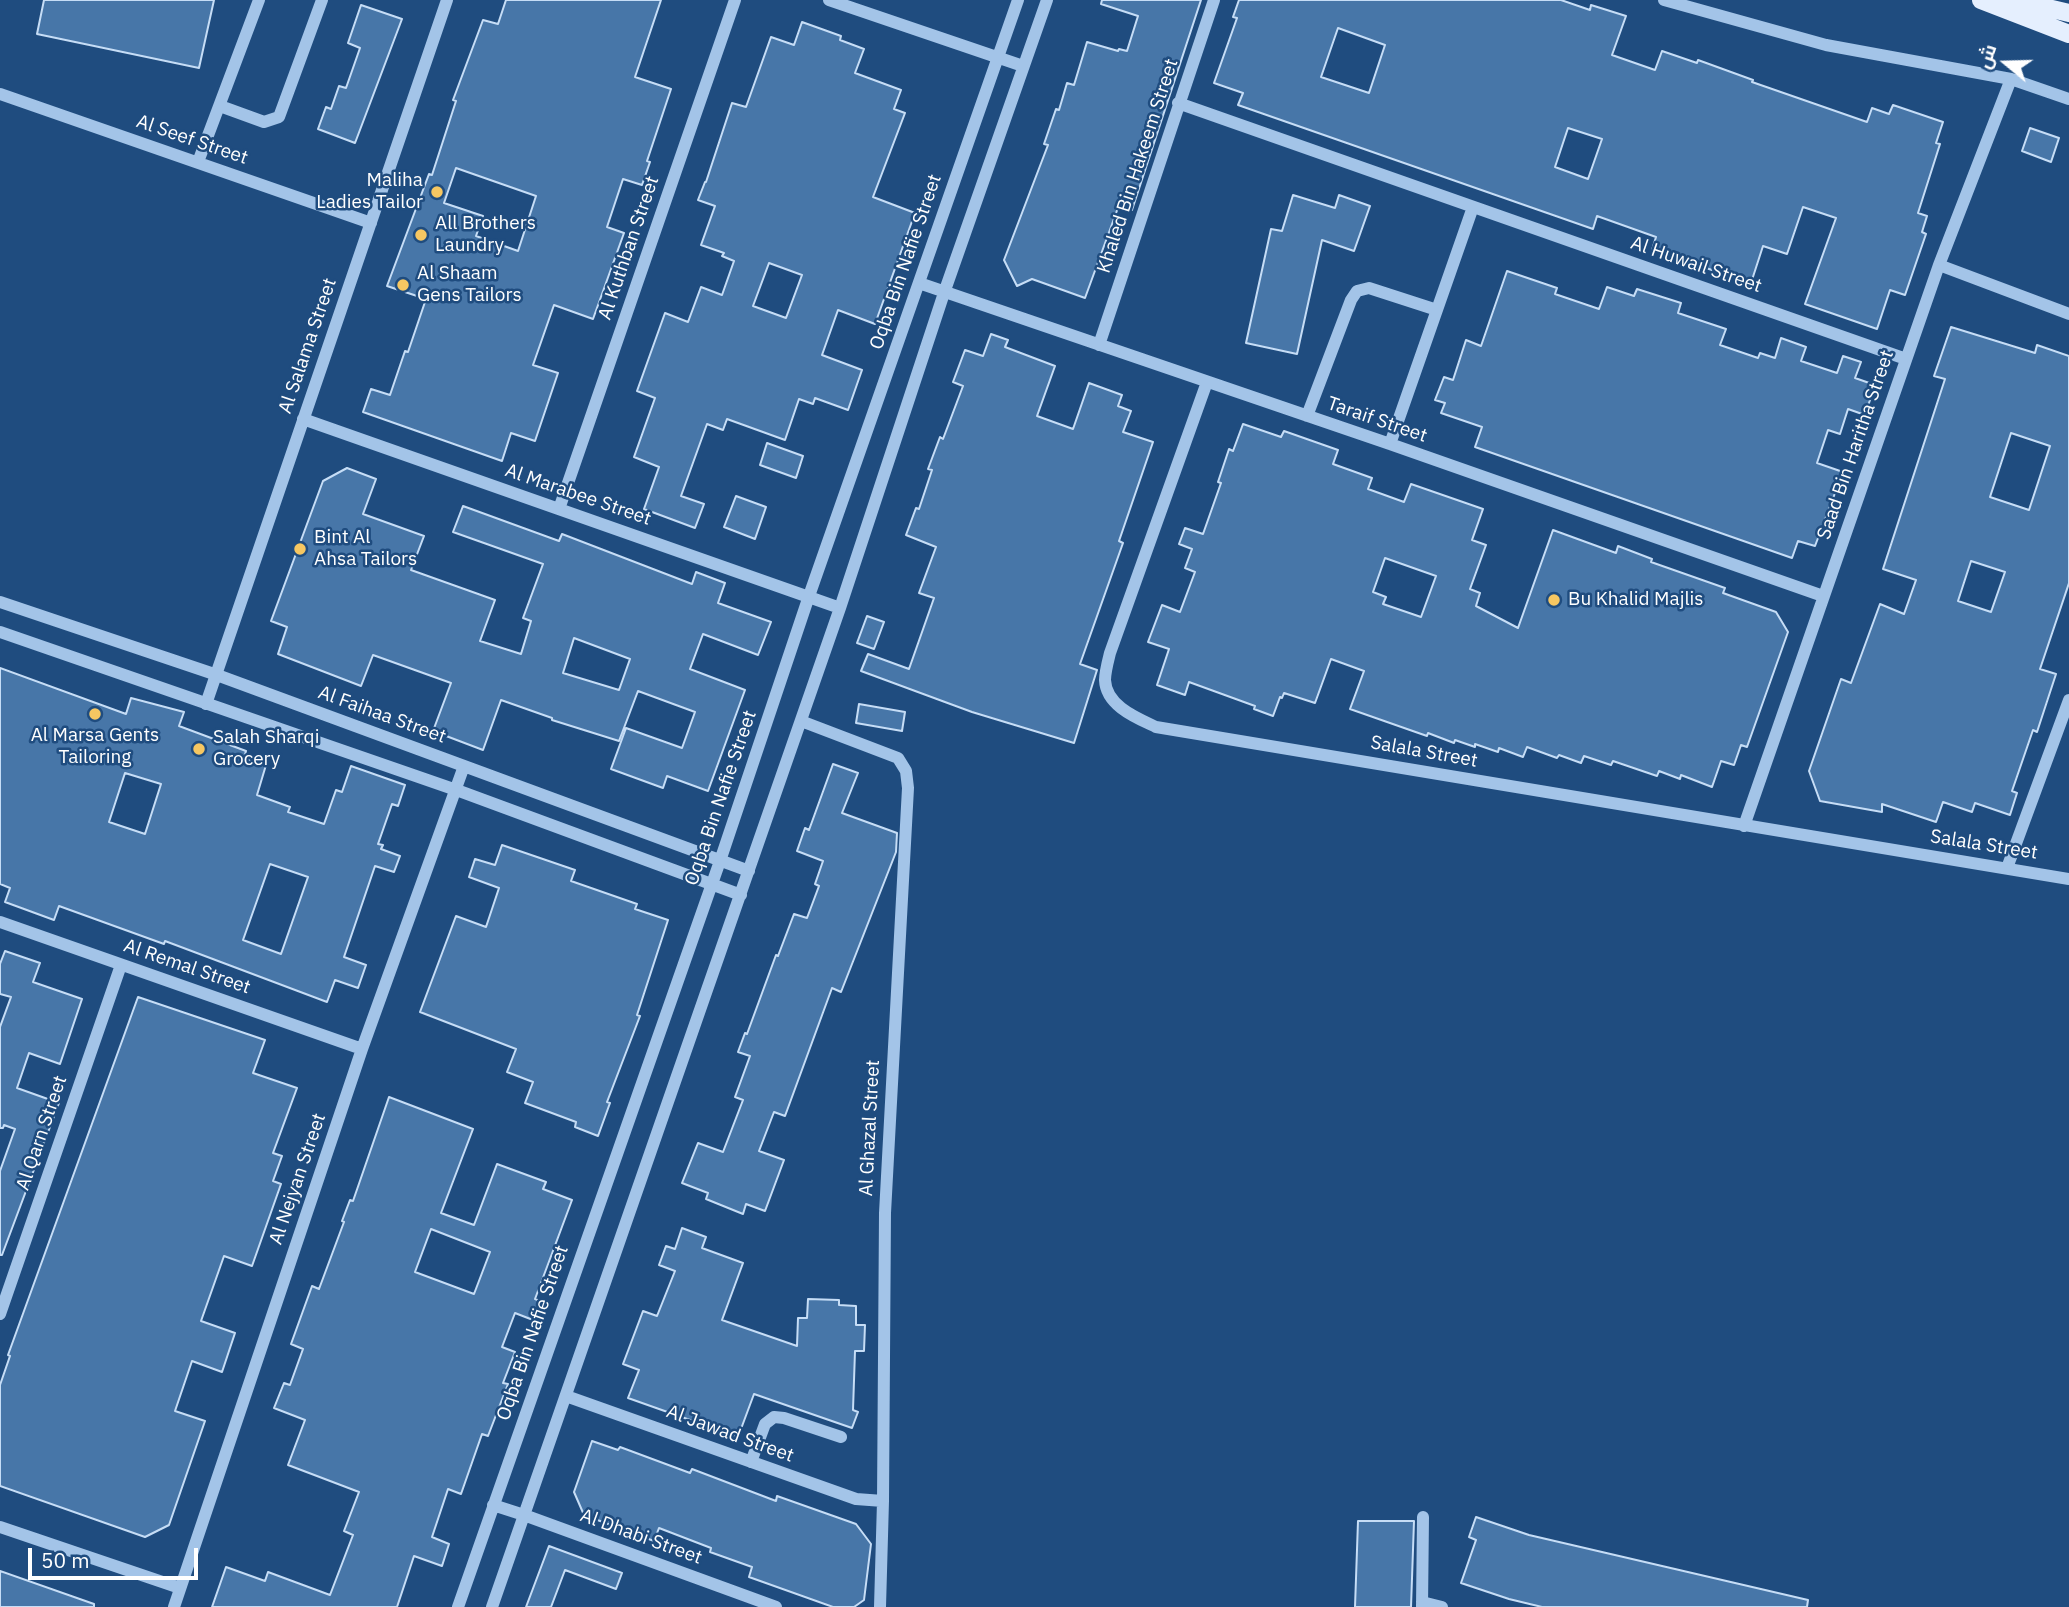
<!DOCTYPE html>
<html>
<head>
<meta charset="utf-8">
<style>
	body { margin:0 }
	#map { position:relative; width:2069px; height:1607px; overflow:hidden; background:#1f4c7f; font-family:"IBM Plex Sans",Cairo,sans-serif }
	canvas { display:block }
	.north { position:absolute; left:1971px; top:28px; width:70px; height:70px; -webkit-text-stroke:5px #1f4c7f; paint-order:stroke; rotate:289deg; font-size:19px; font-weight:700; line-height:28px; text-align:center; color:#fff }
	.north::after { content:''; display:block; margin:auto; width:24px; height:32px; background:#fff; clip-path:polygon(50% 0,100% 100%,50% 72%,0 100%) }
	.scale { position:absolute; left:28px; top:1548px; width:170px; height:32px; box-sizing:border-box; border:4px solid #fff; border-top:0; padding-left:9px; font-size:21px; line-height:24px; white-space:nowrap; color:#fff; -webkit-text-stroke:5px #1f4c7f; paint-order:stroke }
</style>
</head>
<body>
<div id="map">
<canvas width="2069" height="1607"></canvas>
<div class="north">ش</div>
<div class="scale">50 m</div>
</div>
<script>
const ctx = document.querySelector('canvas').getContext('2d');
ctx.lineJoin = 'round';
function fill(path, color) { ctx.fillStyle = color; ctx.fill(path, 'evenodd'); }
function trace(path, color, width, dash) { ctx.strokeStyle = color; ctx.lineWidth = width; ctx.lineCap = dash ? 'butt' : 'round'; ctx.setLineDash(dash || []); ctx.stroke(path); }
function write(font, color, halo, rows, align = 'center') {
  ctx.font = font + ' "IBM Plex Sans",sans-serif'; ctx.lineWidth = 5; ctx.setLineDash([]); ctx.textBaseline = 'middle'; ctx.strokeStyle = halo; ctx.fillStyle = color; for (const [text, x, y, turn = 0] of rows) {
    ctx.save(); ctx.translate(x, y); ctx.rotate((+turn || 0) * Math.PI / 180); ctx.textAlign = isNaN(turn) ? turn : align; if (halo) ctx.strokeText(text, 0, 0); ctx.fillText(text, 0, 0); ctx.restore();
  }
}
const building = new Path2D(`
	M44 0H214L199 68 37 34Z
	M506 0H661L635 77 671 89 647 161 650 162 642 185 623 179 607 227 624 233 593 319 554 305 533 365 558 373 535 441 511 433 502 461 363 412 371 389 390 395 405 351 408 352 426 299 387 286 429 174 432 175 456 101 453 100 483 20 498 24ZM456 168 536 196 518 251 476 236 483 216 444 203Z
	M1102 0H1201L1132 210 1119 205 1085 298 1032 279 1017 286 1004 260 1048 145 1044 144 1056 109 1059 110 1067 83 1074 85 1087 42 1118 51 1119 49 1127 51 1138 16 1101 4Z
	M1239 0H1561L1590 10 1591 5 1626 16 1612 55 1655 70 1662 51 1697 63 1698 60 1753 80 1752 82 1867 122 1872 108 1889 114 1893 105 1943 122 1936 143 1940 144 1918 213 1927 216 1922 232 1926 234 1905 295 1890 290 1877 329 1805 304 1836 218 1803 207 1787 254 1763 246 1751 283 1652 250 1656 237 1597 216 1593 229 1238 105 1243 93 1214 83 1237 18 1233 17ZM1338 28 1385 45 1369 93 1321 77ZM1568 128 1602 139 1588 179 1555 167Z
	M361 5 402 19 355 143 318 129 326 107 331 109 339 86 346 88 360 48 348 43Z
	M802 22 841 36 840 40 864 49 855 73 901 90 894 109 905 113 873 197 915 213 875 324 838 310 822 355 862 370 848 410 815 398 813 404 799 399 785 440 727 419 723 430 707 424 681 496 704 504 695 528 644 509 659 467 634 457 655 398 637 391 665 313 688 322 701 287 722 295 734 261 722 256 724 253 701 245 715 206 698 200 705 182H706L732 103 746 107 771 37 794 45ZM769 263 802 275 786 318 753 306Z
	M2030 128 2059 138 2051 162 2022 151Z
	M1293 195 1335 208 1339 195 1370 206 1354 251 1322 240 1297 354 1246 343 1271 229 1282 231Z
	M1507 271 1557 288 1555 294 1599 309 1607 287 1634 296 1637 289 1681 303 1678 313 1726 329 1720 345 1758 358 1760 353 1775 358 1781 338 1806 347 1801 361 1837 373 1843 356 1861 362 1855 378 1875 385 1865 415 1848 409 1840 434 1828 430 1817 463 1843 472 1815 546 1798 541 1792 558 1475 447 1482 427 1441 413 1445 403 1435 400 1444 377 1453 380 1466 340 1481 346Z
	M1951 327 2035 353 2037 345 2069 356V583L2040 669 2056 674 2037 732 2033 730 2012 791 2017 793 2010 815 1975 803 1972 812 1943 802 1936 822 1882 804V812L1820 801 1809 771 1841 679 1851 683 1880 604 1904 614 1916 580 1883 569 1945 379 1934 376ZM2011 433 2050 446 2029 510 1990 497ZM1971 561 2005 572 1991 612 1958 601Z
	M991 334 1008 340 1005 347 1055 366 1037 416 1073 429 1089 383 1122 395 1118 406 1131 411 1123 432 1153 442 1119 541 1123 543 1080 664 1097 670 1074 743 972 712 861 671 868 654 909 669 934 598 919 593 936 547 906 535 916 508 919 509 932 470 928 469 940 437 943 439 963 386 953 382 965 350 983 356Z
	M1243 424 1281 437 1284 431 1338 450 1333 464 1372 478 1368 489 1404 502 1411 484 1483 509 1472 540 1486 545 1470 589 1480 593 1476 606 1518 628 1553 530 1616 553 1618 546 1652 559 1651 562 1725 588 1723 593 1776 612 1788 632 1747 747 1741 745 1734 765 1721 761 1712 787 1681 775 1680 779 1659 771 1657 776 1613 761 1611 765 1584 756 1581 763 1559 755 1557 758 1527 747 1523 757 1499 748 1498 752 1475 744V747L1455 740 1454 743 1428 733 1427 736 1350 709 1364 671 1331 659 1315 703 1284 693 1282 698 1280 697 1273 716 1254 709 1255 706 1189 682 1185 695 1157 685 1169 649 1148 642 1162 605 1180 612 1195 572 1185 568 1192 549 1179 544 1185 528 1203 534 1221 483 1218 482 1229 449 1233 451ZM1385 558 1436 576 1421 617 1383 604 1386 597 1373 592Z
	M767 443 803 456 796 478 760 465Z
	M347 468 376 479 363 514 424 536 411 570 495 600 480 641 521 654 531 621 523 618 543 564 453 532 463 506 559 541 562 534 692 584 696 572 725 583 718 603 771 622 758 655 703 634 690 669 745 690 708 791 667 776 663 788 611 769 626 728 682 748 695 712 638 691 619 741 552 720V718L501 700 483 750 433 731 451 683 373 655 361 686 278 654 287 627 271 621 323 481ZM574 638 630 659 619 690 563 673Z
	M736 496 766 507 755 539 724 527Z
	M867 616 884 622 874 649 857 643Z
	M0 668 126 714 131 698 184 712 179 726 246 751 244 758 266 765 257 795 290 807 288 812 324 824 336 790 342 792 351 766 405 785 398 806 392 804 378 844 383 845 381 849 400 856 394 872 375 866 344 957 366 965 358 988 335 980 327 1002 165 941 164 944 59 906 54 920 5 902 10 888 0 884ZM125 773 161 784 145 834 109 822ZM270 864 308 877 281 954 243 940Z
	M859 704 905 712 902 731 856 723Z
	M833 764 858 773 842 813 897 833 896 852 841 992 832 988 785 1116 774 1112 759 1151 784 1160 765 1211 746 1204 743 1214 706 1199 708 1193 682 1183 698 1143 723 1152 743 1100 735 1097 750 1056 738 1052 745 1033 747 1034 776 955 778 956 794 914 807 918 819 886 815 884 823 861 797 851 805 828 809 830Z
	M502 845 575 870 571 881 637 904 635 909 668 920 637 1015 640 1016 607 1102 610 1103 598 1136 575 1127 576 1122 525 1103 533 1082 507 1072 516 1049 420 1012 456 916 486 927 499 888 469 877 475 859 495 865Z
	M5 951 40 963 33 982 82 999 60 1064 29 1053 17 1088 59 1103 2 1255H0V1171L15 1129 4 1125 3 1128H0V1027L11 997 0 994V964Z
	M138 997 265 1040 253 1073 297 1088 273 1153 282 1156 273 1181 281 1184 252 1266 224 1256 201 1321 235 1333 222 1372 192 1361 175 1411 205 1421 169 1525 145 1537 0 1486V1385L10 1356 8 1355Z
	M389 1097 473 1129 441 1213 474 1225 497 1164 546 1182 543 1189 572 1200 535 1299 540 1301 533 1320 515 1313 502 1347 515 1352 503 1383 508 1384 488 1436 482 1434 461 1494 448 1489 432 1537 449 1544 442 1566 414 1556 397 1607H212L226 1567 265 1581 268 1572 330 1595 353 1535 344 1531 359 1492 288 1465 305 1420 274 1408 284 1383 290 1385 303 1349 291 1344 312 1286 319 1289 344 1222 342 1221 350 1200 353 1201ZM431 1229 490 1252 474 1294 415 1272Z
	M682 1228 706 1237 702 1248 743 1263 722 1320 797 1346 798 1318H807L808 1299 839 1300V1305L856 1306V1325H865L864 1351H855L853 1410 858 1412 852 1428 754 1394 738 1437 628 1398 639 1370 623 1364 643 1311 657 1316 675 1271 659 1265 666 1246 675 1249Z
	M592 1441 618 1450 620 1447 690 1473 692 1469 776 1501 777 1496 856 1524 871 1544 864 1600 854 1607H833L749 1577 752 1567 710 1552 711 1548 659 1528 654 1541 584 1515 574 1492Z
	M1476 1517 1529 1535 1808 1600 1807 1607H1542L1509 1599 1461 1583 1476 1540 1469 1537Z
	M1358 1521H1414L1411 1607H1355Z
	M549 1546 622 1573 616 1589 565 1570 551 1607H526Z
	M0 1571 94 1604V1607H0Z`);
const minor = new Path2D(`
	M829 0 1023 66
	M1664 0 1826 45 2011 79 2069 99
	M0 94 371 223
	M1178 103 1906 359
	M220 106 264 122 279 117 322 0
	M198 162 259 0
	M1939 265 2069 314
	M919 283 1390 444 1823 596
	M1099 345 1214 0
	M1207 382 1110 653C1108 661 1105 672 1105 680 1106 706 1137 718 1156 727L2069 879
	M1307 416 1351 300 1357 291 1369 288 1437 310
	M303 419 840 608
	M1390 444 1473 207
	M559 509 735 0
	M0 602 217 675 749 871
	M0 632 462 792 741 895
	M206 704 447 0
	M801 721 898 758 906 771 908 788 885 1213 883 1501 880 1607
	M1744 826 1939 265 2011 79
	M2007 868 2069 700
	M0 922 362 1049
	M0 1314 121 965
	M566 1396 856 1499 883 1501
	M751 1462 765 1424 774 1417 784 1418 841 1437
	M493 1505 524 1515 776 1607
	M0 1527 180 1588
	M1422 1602 1442 1607
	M174 1607 362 1049 464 766
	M458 1607 720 861 809 596 1018 0
	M492 1607 840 608 944 293 1047 0
	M1422 1607 1423 1517`);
const major = new Path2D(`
	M1981 0 2069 34
	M2014 0 2069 13`);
const markers = [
	[437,192,7,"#f6c762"],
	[421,235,7,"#f6c762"],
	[403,285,7,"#f6c762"],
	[300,549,7,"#f6c762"],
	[1554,600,7,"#f6c762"],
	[95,714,7,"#f6c762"],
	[199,749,7,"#f6c762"]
];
const streetNames = [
	["Al Seef Street",192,140,19],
	["Khaled Bin Hakeem Street",1138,166,-72],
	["Al Kuthban Street",629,248,-71],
	["Oqba Bin Nafie Street",906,262,-71],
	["Al Huwail Street",1696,265,19],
	["Al Salama Street",308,346,-71],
	["Taraif Street",1377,420,19],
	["Saad Bin Haritha Street",1856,445,-71],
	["Al Marabee Street",578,495,19],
	["Al Faihaa Street",382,715,20],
	["Salala Street",1424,752,10],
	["Oqba Bin Nafie Street",721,798,-71],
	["Salala Street",1984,845,9],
	["Al Remal Street",187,967,19],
	["Al Ghazal Street",870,1128,-87],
	["Al Qarn Street",42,1133,-71],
	["Al Nejyan Street",298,1179,-71],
	["Oqba Bin Nafie Street",533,1333,-71],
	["Al Jawad Street",730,1434,20],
	["Al Dhabi Street",641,1537,20]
];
const poiNames = [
	["Maliha",423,181,"right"],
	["Ladies Tailor",423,203,"right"],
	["All Brothers",435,224],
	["Laundry",435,246],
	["Al Shaam",417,274],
	["Gens Tailors",417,296],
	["Bint Al",314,538],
	["Ahsa Tailors",314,560],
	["Bu Khalid Majlis",1568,600],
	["Al Marsa Gents",95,736,"center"],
	["Tailoring",95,758,"center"],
	["Salah Sharqi",213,738],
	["Grocery",213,760]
];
fill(building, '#4776a8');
trace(building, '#c6ddf6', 2);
trace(minor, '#a3c4e8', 12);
trace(major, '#e5effe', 18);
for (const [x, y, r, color] of markers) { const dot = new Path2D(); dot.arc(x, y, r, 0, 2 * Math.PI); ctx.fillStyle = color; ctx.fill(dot); trace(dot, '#1f4c7f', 2.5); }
write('19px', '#fff', '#1f4c7f', streetNames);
write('19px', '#fff', '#1f4c7f', poiNames, 'left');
</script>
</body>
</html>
